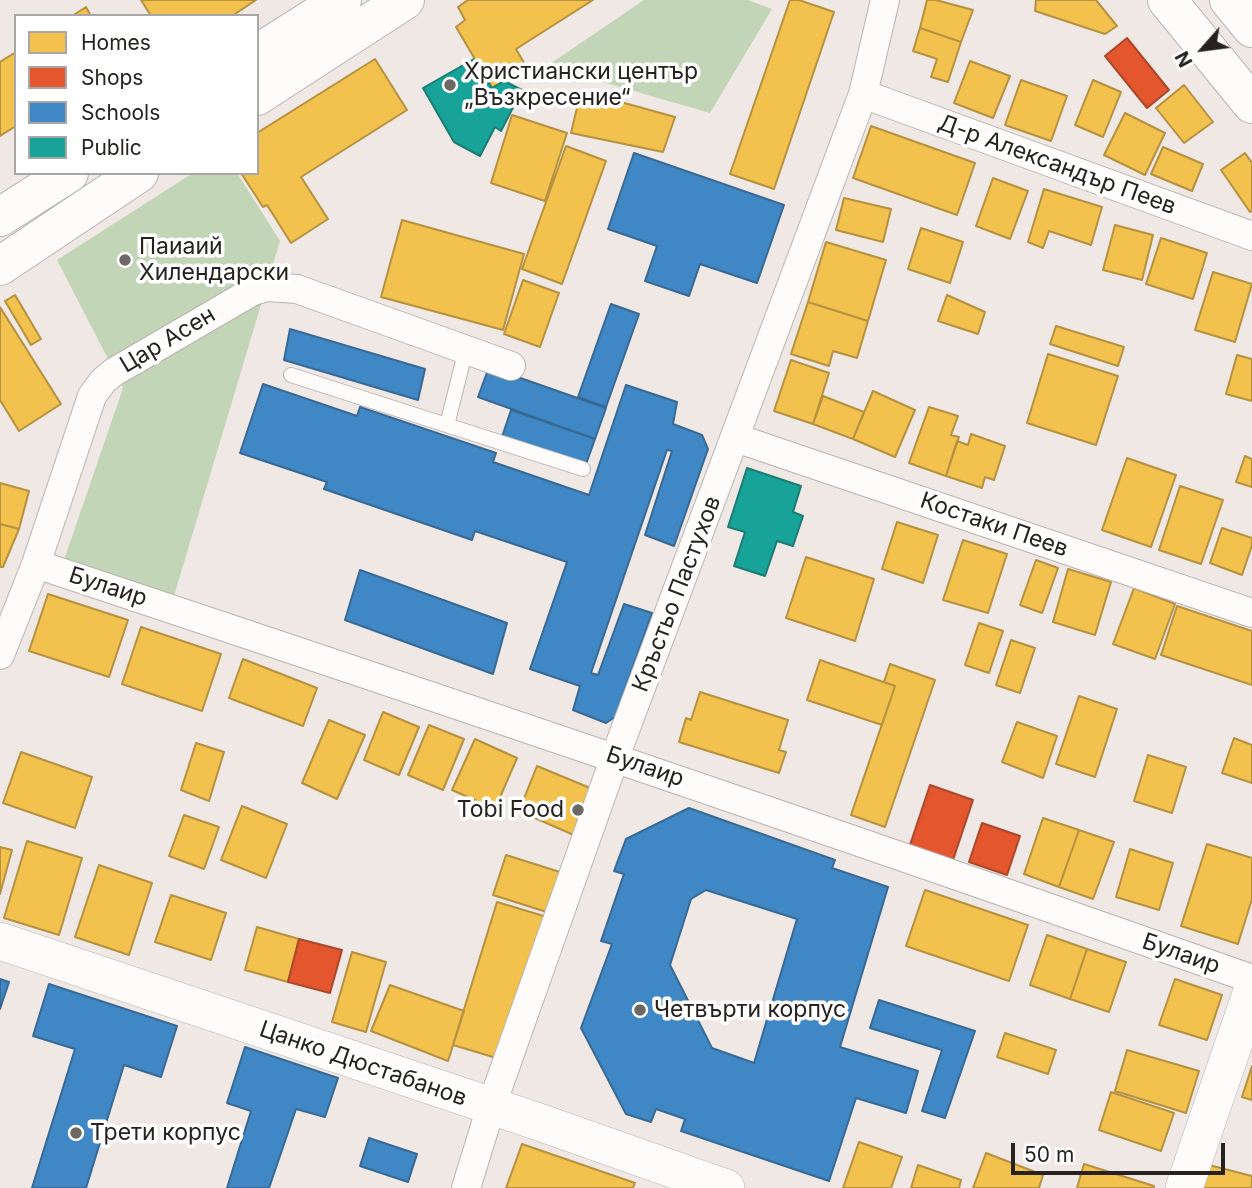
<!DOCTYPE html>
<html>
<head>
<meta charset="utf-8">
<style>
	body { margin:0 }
	#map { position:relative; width:1252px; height:1188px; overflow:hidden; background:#f0e8e5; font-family:Inter,sans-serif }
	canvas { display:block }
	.legend { position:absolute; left:14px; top:14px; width:245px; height:161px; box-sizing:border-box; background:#fff; border:2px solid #a9a7a6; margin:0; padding:9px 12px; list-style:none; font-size:21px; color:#272220 }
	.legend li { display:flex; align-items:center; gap:14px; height:35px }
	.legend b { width:35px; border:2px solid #a9a7a6 }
	.north { position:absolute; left:1168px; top:14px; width:70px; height:70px; -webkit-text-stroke:5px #fff; paint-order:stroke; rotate:242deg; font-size:19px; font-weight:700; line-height:28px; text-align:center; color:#272220 }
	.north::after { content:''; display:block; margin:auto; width:24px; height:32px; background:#272220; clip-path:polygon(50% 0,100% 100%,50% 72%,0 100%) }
	.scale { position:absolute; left:1011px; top:1143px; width:214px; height:32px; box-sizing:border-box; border:4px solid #272220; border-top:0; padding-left:9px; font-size:21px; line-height:24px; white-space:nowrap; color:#272220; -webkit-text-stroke:5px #fff; paint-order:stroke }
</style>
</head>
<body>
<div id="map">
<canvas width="1252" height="1188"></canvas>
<ul class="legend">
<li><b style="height:19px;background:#f2c14e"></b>Homes</li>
<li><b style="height:19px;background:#e4572e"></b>Shops</li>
<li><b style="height:19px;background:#3f88c5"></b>Schools</li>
<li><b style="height:19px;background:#17a398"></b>Public</li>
</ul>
<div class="north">N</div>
<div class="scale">50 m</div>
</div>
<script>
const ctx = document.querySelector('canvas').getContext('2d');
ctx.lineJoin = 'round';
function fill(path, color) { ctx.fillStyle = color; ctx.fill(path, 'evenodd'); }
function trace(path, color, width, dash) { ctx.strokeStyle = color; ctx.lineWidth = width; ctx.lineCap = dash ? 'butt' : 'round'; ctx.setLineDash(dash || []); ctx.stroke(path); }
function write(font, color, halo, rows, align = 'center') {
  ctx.font = font + ' Inter,sans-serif'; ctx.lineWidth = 7; ctx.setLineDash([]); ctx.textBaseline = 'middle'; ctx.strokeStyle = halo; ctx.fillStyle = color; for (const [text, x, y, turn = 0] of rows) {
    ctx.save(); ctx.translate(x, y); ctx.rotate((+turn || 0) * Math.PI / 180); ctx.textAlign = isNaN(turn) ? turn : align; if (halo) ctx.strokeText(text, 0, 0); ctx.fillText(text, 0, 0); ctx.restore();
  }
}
const green = new Path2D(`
	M644 0H748L772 9 710 113 547 66Z
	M193 173H237L280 241 174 596 64 560 123 388 57 260Z`);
const homes = new Path2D(`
	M141 0H256L232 16H151Z
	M468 0H593L516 49 527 68 492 88 456 27 465 20 458 7Z
	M790 0H799L834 12 774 189 730 174Z
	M927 0H936L973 10 961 42 920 28Z
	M1036 0H1096L1117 26 1105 34 1035 11Z
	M86 7 91 16H72Z
	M920 28 961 42 948 82 931 77 937 59 913 51Z
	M16 52V126L0 136V62Z
	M375 59 407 110 301 177 328 219 291 243 267 205 263 207 241 173H257V133Z
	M970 61 1010 76 993 118 954 103Z
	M1021 80 1067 96 1051 141 1005 125Z
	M1093 80 1121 92 1103 137 1075 125Z
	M1184 85 1213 122 1184 143 1156 108Z
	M581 91 675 117 663 152 571 133Z
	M1125 113 1165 133 1145 175 1104 155Z
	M512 115 567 133 545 201 491 183Z
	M871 126 975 163 957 215 853 178Z
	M566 146 606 161 562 284 522 269Z
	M1163 147 1203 164 1192 191 1151 174Z
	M1245 153 1252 163V211L1250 212 1221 170Z
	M993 178 1028 191 1010 239 976 226Z
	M1044 189 1102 207 1091 245 1049 231 1043 248 1028 242Z
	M844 198 891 209 883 242 836 230Z
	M402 220 524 254 503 330 381 297Z
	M1115 225 1153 235 1142 280 1103 270Z
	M921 228 963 242 950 283 908 269Z
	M1161 238 1207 253 1193 299 1146 284Z
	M826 242 886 260 868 321 808 302Z
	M1213 272 1252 284 1235 342 1195 330Z
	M523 280 559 293 540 347 504 334Z
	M15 295 41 339 31 345 5 301Z
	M947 295 985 312 978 334 938 321Z
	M808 302 868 321 857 358 833 351 829 366 791 354Z
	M0 307 61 404 19 431 0 400Z
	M1056 326 1124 347 1118 366 1050 344Z
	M1048 354 1118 376 1096 445 1027 423Z
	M1237 355 1252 359V401L1226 394Z
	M791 360 829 373 813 424 774 411Z
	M873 391 915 410 895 457 853 439Z
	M823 396 864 412 853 439 813 424Z
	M929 407 958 416 951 435 959 437 946 476 909 463Z
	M971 434 1005 446 994 480 985 477 982 488 946 476 957 441 968 445Z
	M1245 456 1252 459V487L1236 482Z
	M1127 458 1176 475 1151 547 1102 530Z
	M0 483 29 491 19 529 0 524Z
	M1180 486 1223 500 1201 564 1159 550Z
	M897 522 938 535 923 583 882 569Z
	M0 524 19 529 3 567H0Z
	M1222 528 1252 538V545L1242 575 1210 563Z
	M963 540 1007 554 988 613 943 600Z
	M806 557 874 579 855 641 786 618Z
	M1036 560 1058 568 1042 613 1020 605Z
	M1068 569 1111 582 1095 635 1053 622Z
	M1134 588 1175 604 1155 659 1113 644Z
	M48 594 128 620 109 677 29 651Z
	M1177 606 1252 631V685L1161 655Z
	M979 623 1003 631 989 673 965 665Z
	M141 627 221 654 202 711 122 684Z
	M1011 640 1035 648 1020 693 996 685Z
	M243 659 317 688 303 726 229 698Z
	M820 660 895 686 882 725 807 700Z
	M890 664 935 680 885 827 851 815 895 686 884 682Z
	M700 692 788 720 779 750 786 752 779 773 679 742 686 718 691 720Z
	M1079 696 1117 709 1095 777 1056 764Z
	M383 712 419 727 399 775 364 760Z
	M329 720 365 735 337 799 302 783Z
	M1017 722 1057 736 1043 778 1002 762Z
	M429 725 464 739 443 790 408 775Z
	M1234 738 1252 745V783L1222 773Z
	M475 739 517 758 495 809 452 790Z
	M196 743 224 752 209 801 181 790Z
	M21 752 92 777 75 828 3 803Z
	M1148 755 1186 767 1172 813 1134 801Z
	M537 766 595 790 576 836 519 811Z
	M242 806 287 824 266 878 221 860Z
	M184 815 219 827 204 869 169 856Z
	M1043 818 1079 830 1059 887 1024 874Z
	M1079 830 1114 842 1093 899 1059 887Z
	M27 841 82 858 59 935 4 918Z
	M1207 844 1252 858V899L1238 944 1181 926Z
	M0 847 12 850 0 894Z
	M1130 849 1173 863 1159 910 1116 897Z
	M506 855 563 873 550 913 493 895Z
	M99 865 152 883 129 955 75 937Z
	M925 890 1028 925 1009 981 906 946Z
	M171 895 226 913 211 960 155 942Z
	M497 902 547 917 503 1060 453 1045Z
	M257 927 299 939 288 982 245 970Z
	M1047 935 1087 949 1070 999 1030 985Z
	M1087 949 1126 962 1109 1012 1070 999Z
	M352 952 386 962 366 1032 332 1022Z
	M1175 979 1222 995 1207 1040 1159 1025Z
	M390 985 464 1011 448 1061 371 1031Z
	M1005 1033 1056 1050 1048 1074 997 1057Z
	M1127 1050 1199 1071 1186 1113 1115 1091Z
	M1252 1066V1100L1242 1097Z
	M1111 1092 1174 1113 1161 1151 1099 1130Z
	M859 1142 902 1157 891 1188H843Z
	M522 1144 635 1183 633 1188H506Z
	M986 1153 1043 1175 1039 1188H973Z
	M1084 1164 1154 1186V1188H1077Z
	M1205 1164 1252 1176V1188H1199Z
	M918 1165 961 1180 959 1188H911Z`);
const shops = new Path2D(`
	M1127 38 1169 90 1147 108 1105 56Z
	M930 785 973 800 953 860 910 845Z
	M982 823 1020 836 1007 875 969 862Z
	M299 939 342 950 330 993 288 982Z`);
const schools = new Path2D(`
	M634 153 784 205 757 283 700 264 689 296 645 281 657 246 608 229Z
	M611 304 639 314 606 407 578 397Z
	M290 329 425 369 418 400 284 360Z
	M489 367 606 408 595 439 478 397Z
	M263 384 357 416 360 407 496 453 493 462 589 495 626 385 677 402 673 424 702 435 708 449 674 546 645 535 672 451 667 450 591 673 598 675 624 604 652 613 615 717 606 723 573 710 580 686 530 669 567 562 475 531 472 540 324 489 327 482 240 453Z
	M511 410 595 439 585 467 502 437Z
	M360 570 507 623 493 674 345 620Z
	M689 808 835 860 832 868 888 887 840 1047 918 1071 906 1113 856 1098 829 1181 681 1131 685 1119 656 1109 651 1122 626 1114 581 1028 612 944 601 941 624 874 614 871 626 839ZM706 890 797 919 754 1063 712 1048 670 965 691 899Z
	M0 979 9 982 0 1009Z
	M49 984 177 1026 161 1077 124 1065 86 1188H32L75 1049 33 1036Z
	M879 1000 975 1031 945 1118 922 1111 942 1050 870 1028Z
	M245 1047 338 1078 325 1117 296 1109 269 1188H227L251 1111 227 1103Z
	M369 1138 417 1154 408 1182 360 1166Z`);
const public = new Path2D(`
	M474 59 492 88 504 81 522 90 501 131 495 127 480 156 454 142 423 88Z
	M747 468 801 486 793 512 803 516 793 546 777 541 765 576 734 566 745 532 728 527Z`);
const service = new Path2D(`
	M291 375 583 469
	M447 425 466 349`);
const minor = new Path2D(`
	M863 94 1252 236
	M736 438 1252 613
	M36 564C442 699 848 836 1252 979
	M0 655 36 564 92 396 103 381 114 372 253 291 267 287 297 289 511 366
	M466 1188 491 1107 615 757 863 94 885 0`);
const tertiary = new Path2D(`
	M0 941 539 1122 726 1188
	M1184 1188 1252 991`);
const primary = new Path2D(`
	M1167 0 1252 104
	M1229 0 1252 28
	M257 54 342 0
	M257 96 405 0
	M0 217 69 173
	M0 266 139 173`);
const markers = [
	[450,85,7,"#6d6765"],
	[125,260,7,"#6d6765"],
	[578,810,7,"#6d6765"],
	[640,1010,7,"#6d6765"],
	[76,1133,7,"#6d6765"]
];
const poiNames = [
	["Христиански център",464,72],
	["„Възкресение“",464,98],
	["Паиаий",139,247],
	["Хилендарски",139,273],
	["Tobi Food",564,810,"right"],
	["Четвърти корпус",654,1010],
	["Трети корпус",90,1133]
];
const streetNames = [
	["Д-р Александър Пеев",1057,165,20],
	["Цар Асен",168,340,-31],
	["Костаки Пеев",994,525,19],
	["Булаир",108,587,18],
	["Кръстьо Пастухов",677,594,-69],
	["Булаир",645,767,19],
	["Булаир",1181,954,19],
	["Цанко Дюстабанов",363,1064,19]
];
fill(green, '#c2d5b7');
fill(homes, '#f2c14e');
trace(homes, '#b59140', 2);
fill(shops, '#e4572e');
trace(shops, '#ab472a', 2);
fill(schools, '#3f88c5');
trace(schools, '#386994', 2);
fill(public, '#17a398');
trace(public, '#1c7c74', 2);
trace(service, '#b9b3b1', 16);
trace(minor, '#b9b3b1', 30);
trace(tertiary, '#b9b3b1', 38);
trace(primary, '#b9b3b1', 40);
trace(service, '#fdfcfb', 14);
trace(minor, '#fdfcfb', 28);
trace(tertiary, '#fdfcfb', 37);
trace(primary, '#fdfcfb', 38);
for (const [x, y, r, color] of markers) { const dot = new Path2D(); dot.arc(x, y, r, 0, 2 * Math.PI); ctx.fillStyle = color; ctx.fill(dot); trace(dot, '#fff', 2.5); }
write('23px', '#272220', '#fff', poiNames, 'left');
write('23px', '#272220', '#fff', streetNames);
</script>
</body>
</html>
